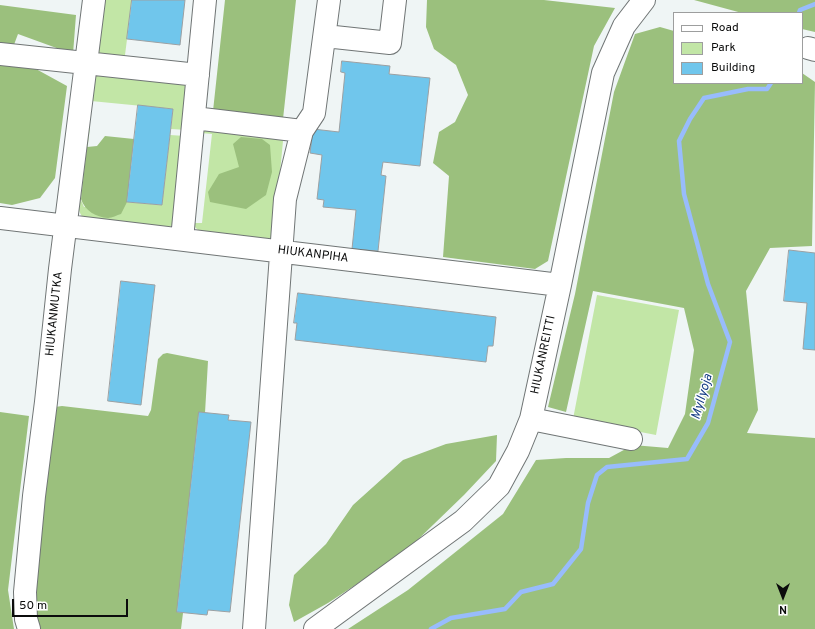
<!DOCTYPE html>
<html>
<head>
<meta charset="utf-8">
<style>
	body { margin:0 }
	#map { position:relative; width:815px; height:629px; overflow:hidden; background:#eff5f5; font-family:Overpass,sans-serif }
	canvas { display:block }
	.legend { position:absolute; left:673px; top:12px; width:130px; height:72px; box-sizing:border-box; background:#fff; border:1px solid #9d9e9e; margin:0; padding:5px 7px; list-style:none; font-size:12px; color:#0b0c0c }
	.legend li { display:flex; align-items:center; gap:8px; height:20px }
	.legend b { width:20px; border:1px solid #9d9e9e }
	.north { position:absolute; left:763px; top:577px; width:40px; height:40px; -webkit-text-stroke:3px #fff; paint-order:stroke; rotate:180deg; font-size:11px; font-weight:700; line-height:16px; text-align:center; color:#0b0c0c }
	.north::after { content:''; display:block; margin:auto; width:14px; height:18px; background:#0b0c0c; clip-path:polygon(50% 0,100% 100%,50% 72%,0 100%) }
	.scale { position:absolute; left:12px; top:599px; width:116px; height:18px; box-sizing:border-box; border:2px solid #0b0c0c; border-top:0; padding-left:5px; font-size:12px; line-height:14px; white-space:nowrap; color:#0b0c0c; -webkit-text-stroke:3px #fff; paint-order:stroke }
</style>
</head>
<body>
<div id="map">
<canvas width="815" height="629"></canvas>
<ul class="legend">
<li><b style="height:5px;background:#fff"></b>Road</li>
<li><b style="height:11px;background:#c2e6a6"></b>Park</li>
<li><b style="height:11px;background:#70c6ec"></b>Building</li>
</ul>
<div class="north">N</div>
<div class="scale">50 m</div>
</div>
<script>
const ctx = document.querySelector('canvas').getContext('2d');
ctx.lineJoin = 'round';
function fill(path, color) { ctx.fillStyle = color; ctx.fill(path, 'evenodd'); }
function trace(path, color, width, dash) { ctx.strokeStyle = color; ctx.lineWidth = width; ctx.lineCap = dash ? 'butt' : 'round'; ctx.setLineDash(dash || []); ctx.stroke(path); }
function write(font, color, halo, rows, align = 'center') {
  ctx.font = font + ' Overpass,sans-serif'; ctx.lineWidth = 3; ctx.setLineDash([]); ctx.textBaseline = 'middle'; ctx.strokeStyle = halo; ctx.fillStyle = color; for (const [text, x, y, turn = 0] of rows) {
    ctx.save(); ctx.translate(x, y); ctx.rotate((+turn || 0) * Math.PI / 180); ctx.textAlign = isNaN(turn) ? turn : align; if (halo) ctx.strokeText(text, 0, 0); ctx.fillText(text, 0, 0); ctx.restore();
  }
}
const green = new Path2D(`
	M100 0H132L125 55 122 59 101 57 94 52Z
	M92 73 187 79V130L171 129 173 109 91 101Z
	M202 127 282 137 283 141 274 236 270 241 205 234 199 231 193 225V223H202L212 134 201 133Z
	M85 128H90L81 200 84 207 127 202 162 205 170 135 185 136 176 220 171 226 162 229 83 218 80 213 77 203Z
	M597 295 679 310 656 435 573 419Z`);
const forest = new Path2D(`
	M225 0H296L283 119 213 111Z
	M427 0H544L615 8 594 46 548 261 535 269 443 257 449 176 433 163 439 132 455 122 468 95 456 65 434 49 426 27Z
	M694 0H815V32L802 29V13H742Z
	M0 5 76 15 73 54 18 34 12 50H0Z
	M660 27 674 31V83H802V73L815 82 812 246 770 248 746 291 758 410 747 433 815 438V629H348L408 590 503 514 536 460 566 458H609L633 445 668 448 685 414 694 350 684 308 593 291 566 412 548 407 575 294 614 92 635 34Z
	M0 65 36 69 67 86 55 178 40 198 12 205 0 203Z
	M105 136 134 139 127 202 121 214C117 215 112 218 108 218 96 217 85 211 81 199L87 147 97 146Z
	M241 137 262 139 270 145 272 172 266 195 246 209 210 202 208 192 219 174 239 167 233 144Z
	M167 353 208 361 205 413 199 412 177 612 183 613 181 629H37L32 607 55 407 62 406 148 416 151 410 158 359 163 354Z
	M0 412 29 416 8 590 14 629H0Z
	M497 435 496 461 464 495 404 553 328 603 294 622 289 605 294 575 326 544 353 505 403 460 446 444Z`);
const stream = new Path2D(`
	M799 13 800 10 815 4
	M431 629 451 618 505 609 521 592 553 584 581 549 588 503 597 475 607 467 687 459 708 423 730 342 708 284 684 194 679 141 690 119 704 98 748 89H767L771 83`);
const building = new Path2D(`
	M132 0H185L180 45 127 39Z
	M342 61 390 66 389 74 430 78 420 166 383 162 381 175 386 176 378 251 352 249 356 210 323 207 324 200 317 199 322 155 310 153 313 129 339 132 345 73 341 72Z
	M138 105 173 109 162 205 127 202Z
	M789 250 815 253V350L803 349 807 303 784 301Z
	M121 281 155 285 141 405 108 401Z
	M298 293 496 317 493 346H488L486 362 295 340 297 323H294Z
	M199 412 229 415 228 420 251 422 230 612 208 610 207 615 177 612Z`);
const minor = new Path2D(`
	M325 36 390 43 395 0
	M808 48 815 50
	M0 54 198 75
	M194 118 302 131
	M0 218 560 285
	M182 239 205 0
	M531 419 631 439
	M29 629 26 619 25 592 34 496 46 402 60 269 94 0
	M254 629 285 199 302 131 314 113 329 0
	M315 629 463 521 499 486 518 451 531 419 560 285 603 73 624 26 644 0`);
const streetNames = [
	["HIUKANPIHA",313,255,7],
	["HIUKANMUTKA",55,314,-84],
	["HIUKANREITTI",544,355,-78]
];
const waterNames = [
	["Myllyoja",703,397,-74]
];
fill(green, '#c2e6a6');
fill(forest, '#9bc07d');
trace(stream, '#98bcfc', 4.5);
fill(building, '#70c6ec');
trace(building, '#9ca0a2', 1);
trace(minor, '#707575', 24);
trace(minor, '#fff', 22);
write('12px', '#0b0c0c', '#fff', streetNames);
write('italic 13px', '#133a82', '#fff', waterNames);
</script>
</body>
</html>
